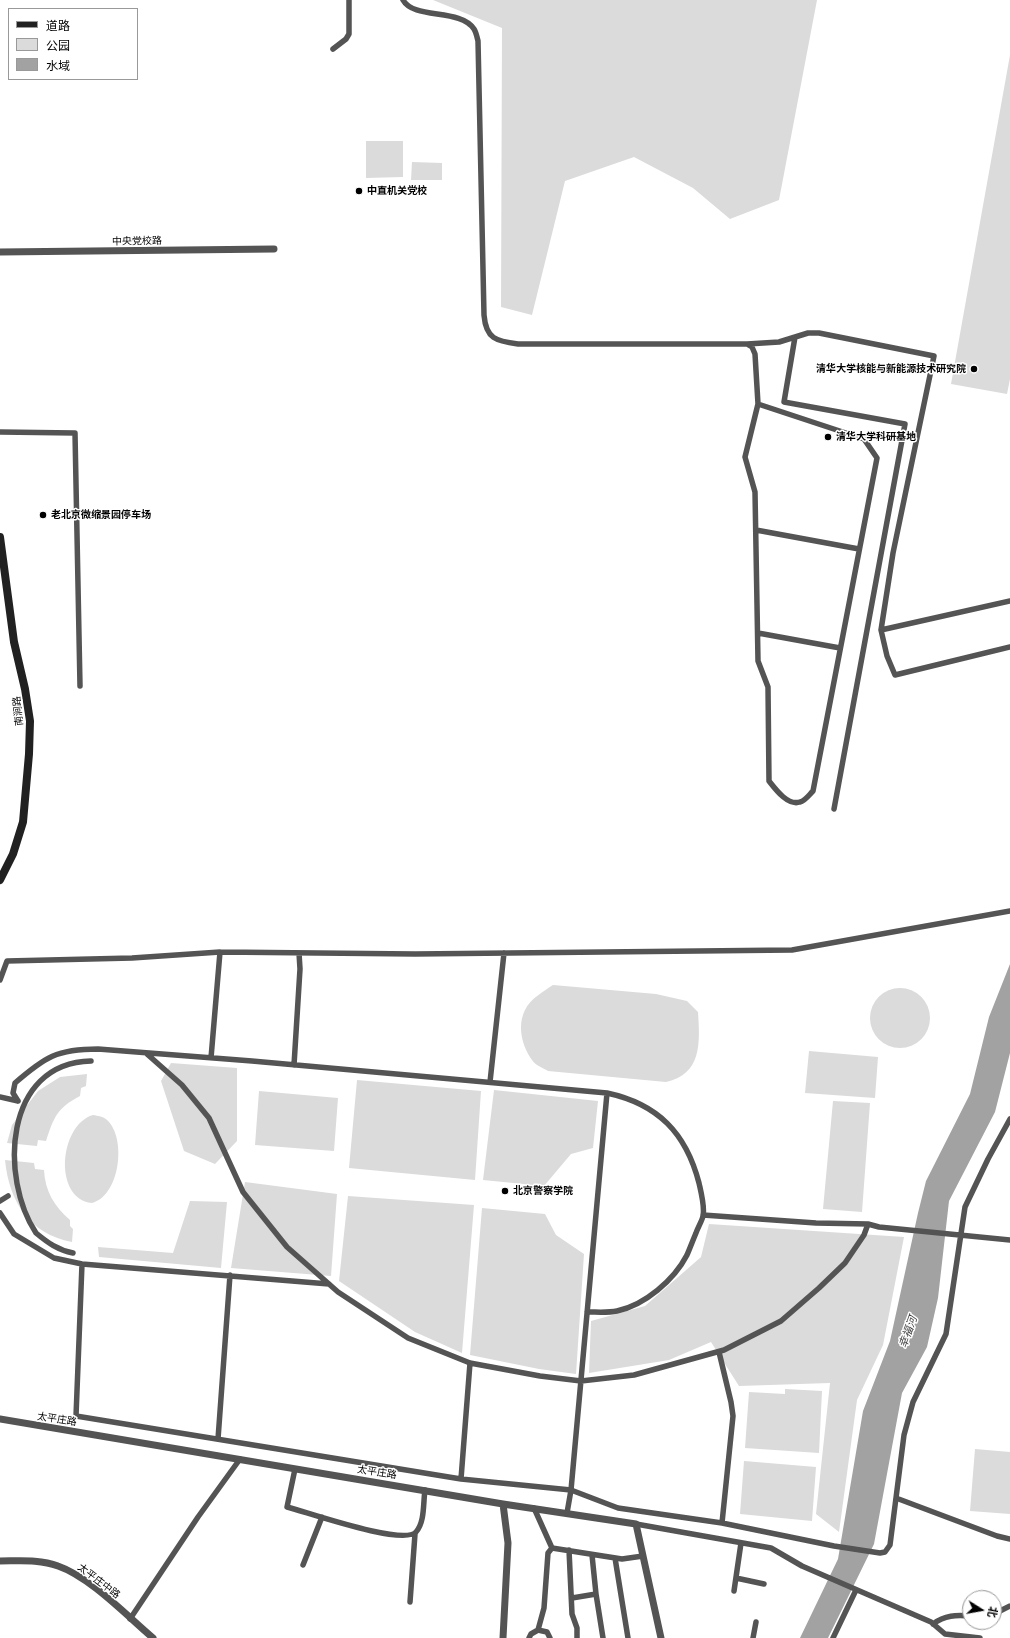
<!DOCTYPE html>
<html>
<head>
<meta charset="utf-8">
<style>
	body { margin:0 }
	#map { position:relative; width:1010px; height:1638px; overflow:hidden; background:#fff; font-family:Ubuntu,"Noto Sans SC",sans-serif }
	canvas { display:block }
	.legend { position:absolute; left:8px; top:8px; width:130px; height:72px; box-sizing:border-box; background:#fff; border:1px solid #999; margin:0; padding:5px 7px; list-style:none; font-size:12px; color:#000 }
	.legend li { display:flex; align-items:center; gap:8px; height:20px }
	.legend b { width:20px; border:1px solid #999 }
	.north { position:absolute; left:962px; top:1590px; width:40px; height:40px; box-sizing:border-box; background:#fff; border:1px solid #999; border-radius:50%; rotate:101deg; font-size:11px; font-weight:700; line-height:16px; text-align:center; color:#000 }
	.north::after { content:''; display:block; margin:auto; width:14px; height:18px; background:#000; clip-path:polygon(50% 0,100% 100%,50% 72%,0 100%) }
</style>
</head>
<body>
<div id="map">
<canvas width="1010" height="1638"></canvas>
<ul class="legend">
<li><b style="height:5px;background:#212121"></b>道路</li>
<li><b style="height:11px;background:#dbdbdb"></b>公园</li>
<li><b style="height:11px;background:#a2a2a2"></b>水域</li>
</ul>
<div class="north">北</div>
</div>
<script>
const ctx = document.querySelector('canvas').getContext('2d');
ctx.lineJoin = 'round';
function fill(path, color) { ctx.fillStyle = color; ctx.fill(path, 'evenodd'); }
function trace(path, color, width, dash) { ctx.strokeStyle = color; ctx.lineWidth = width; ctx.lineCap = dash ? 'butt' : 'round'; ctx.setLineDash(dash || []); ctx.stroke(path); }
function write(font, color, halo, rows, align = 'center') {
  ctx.font = font + ' Ubuntu,"Noto Sans SC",sans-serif'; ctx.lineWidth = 3; ctx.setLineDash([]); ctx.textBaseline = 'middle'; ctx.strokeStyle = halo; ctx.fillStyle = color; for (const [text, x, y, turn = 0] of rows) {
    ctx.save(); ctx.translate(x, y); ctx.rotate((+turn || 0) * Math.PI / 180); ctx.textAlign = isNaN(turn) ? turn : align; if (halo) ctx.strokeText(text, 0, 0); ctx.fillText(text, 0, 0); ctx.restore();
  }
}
const green = new Path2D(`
	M433 0H817L779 200 730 219 693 188 634 157 565 181 532 315 501 307 502 28Z
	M1010 55V379L1007 394 951 384Z
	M366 141H403V177L366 178Z
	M412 162 442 163V180H411Z
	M553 985 656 994 687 1001 698 1012C700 1043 702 1074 666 1082L548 1071C543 1068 535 1065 532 1060 522 1046 517 1026 525 1010 530 999 544 991 553 985Z
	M870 1018a30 30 0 1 1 60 0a30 30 0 1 1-60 0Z
	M809 1051 878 1057 875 1098 805 1093Z
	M171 1063 237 1068V1141L215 1164 184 1151 161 1081Z
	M87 1074 86 1086 81 1088 80 1096C57 1108 54 1117 46 1141L38 1140 37 1146 7 1143 12 1125 38 1091 60 1077Z
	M357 1080 481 1091 475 1180 349 1168Z
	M494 1090 598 1101 593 1148 571 1154 544 1186 483 1180Z
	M259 1091 338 1098 334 1151 255 1145Z
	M833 1101 870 1103 862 1212 823 1209Z
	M93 1115C98 1116 103 1116 107 1120 127 1138 120 1196 92 1203 53 1199 59 1125 93 1115Z
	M5 1160 34 1163 35 1169 44 1170C45 1191 54 1206 70 1220V1226L73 1229 72 1242C29 1234 9 1201 5 1160Z
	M245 1182 337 1194 331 1276 231 1268Z
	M348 1196 474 1205 462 1353 415 1332 339 1281Z
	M190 1201 227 1202 221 1268 99 1257 98 1247 173 1253Z
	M482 1208 545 1214 556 1235 584 1254 576 1374 539 1369 470 1355Z
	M709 1224 904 1237 883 1345 857 1400 839 1532 816 1514 830 1383 739 1386 711 1342 669 1360 589 1373 591 1321 645 1306 701 1257Z
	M785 1389 822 1391 819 1453 745 1448 749 1392 785 1394Z
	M975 1449 1010 1452V1514L970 1511Z
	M744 1461 816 1467 812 1521 740 1514Z`);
const water = new Path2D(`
	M1010 964V1053L995 1112 949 1201 938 1298 927 1347 902 1393 874 1544 828 1638H800L838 1559 863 1411 890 1341 918 1213 926 1181 970 1094 989 1017Z`);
const minor = new Path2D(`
	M403 0C414 20 460 8 474 29 476 32 477 37 478 41L484 315C486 339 496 341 518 344H747L752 347 755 354 758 404 745 457 755 492 758 661 768 687 769 781C776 790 788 806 800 802 805 801 809 795 813 791L877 458 864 439 758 404
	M333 49 346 39 349 34V0
	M795 337 784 402 905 424 834 809
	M747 344 779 342 808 333H819L934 356 893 553 881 630 887 656 895 675 1010 647
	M0 432 75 433 80 686
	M756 530 859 549
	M881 630 1010 601
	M758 633 840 648
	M0 980 7 961 132 958 220 952 415 954 792 950 1010 911
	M147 1054 182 1085 209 1118 243 1192 287 1247 338 1292 408 1338 470 1363 540 1376 581 1381 634 1375 724 1350 781 1321 819 1288 845 1263 864 1235 868 1224
	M211 1058 220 952
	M294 1065 300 969 299 953
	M490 1082 504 953
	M0 1097 18 1101
	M18 1101 13 1093 15 1083C45 1057 57 1049 98 1049L252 1061 607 1093C658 1104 686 1133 699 1183 701 1192 705 1207 703 1216 702 1221 698 1227 696 1233 693 1240 690 1248 687 1255 674 1280 645 1305 617 1311 608 1313 597 1312 587 1312
	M0 1201 8 1196
	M0 1213 14 1234 54 1258 82 1264 329 1284
	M703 1215 816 1223 868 1224 879 1227 1010 1240
	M73 1253C58 1250 48 1243 36 1233 0 1179 3 1063 91 1061
	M82 1264 76 1416 461 1479 571 1490 618 1508 722 1523 834 1546 880 1553 885 1552 890 1545 904 1435 913 1402 946 1334 965 1207 988 1159 1010 1119
	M719 1352 731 1402 733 1416 722 1523
	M218 1439 230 1275
	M295 1469 287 1507C307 1512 403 1546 416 1532 425 1522 423 1503 425 1490
	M461 1479 470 1363
	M896 1498 997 1536 1010 1539
	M534 1508 552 1548 622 1559 643 1556
	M567 1513 571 1490 607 1093
	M636 1524 771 1548 802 1566 931 1622 945 1634 980 1638
	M569 1550 572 1614 577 1628V1638
	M592 1555 596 1594
	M615 1558 628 1638
	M303 1565 322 1517
	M736 1578 764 1584
	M734 1591 741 1543
	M572 1598 596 1594 603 1638
	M410 1602 415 1534
	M994 1614 1010 1606
	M130 1619 198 1517 240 1459
	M933 1624C945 1615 956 1615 970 1616
	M538 1630 547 1632 550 1638
	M529 1638 531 1634 538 1630 544 1608 548 1553 552 1548
	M753 1638 756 1622
	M833 1638 856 1590`);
const tertiary = new Path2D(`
	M0 252 274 249
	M0 1419 503 1504 636 1524 661 1638
	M0 1561C19 1561 40 1559 58 1566 90 1577 127 1616 153 1638
	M503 1638 508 1543 503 1504`);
const secondary = new Path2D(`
	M0 537 14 642 25 689 30 721 29 754 23 822 13 854 0 880`);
const markers = [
	[359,191,4,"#000"],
	[974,369,4,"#000"],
	[828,437,4,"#000"],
	[43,515,4,"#000"],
	[505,1191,4,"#000"]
];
const poiNames = [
	["中直机关党校",367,191],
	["清华大学核能与新能源技术研究院",966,369,"right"],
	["清华大学科研基地",836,437],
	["老北京微缩景园停车场",51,515],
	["北京警察学院",513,1191]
];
const streetNames = [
	["中央党校路",137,241,-1],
	["南涧路",18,711,-96],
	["太平庄路",57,1419,9],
	["太平庄路",377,1472,9],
	["太平庄中路",99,1581,37]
];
const waterNames = [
	["幸福河",908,1332,-70]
];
fill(green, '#dbdbdb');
fill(water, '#a2a2a2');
trace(minor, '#545454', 5.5);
trace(tertiary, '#545454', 7);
trace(secondary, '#212121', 8);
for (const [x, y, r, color] of markers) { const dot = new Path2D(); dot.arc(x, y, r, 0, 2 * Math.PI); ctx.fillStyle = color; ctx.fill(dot); trace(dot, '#fff', 1.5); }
write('bold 10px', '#000', '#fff', poiNames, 'left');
write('10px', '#000', '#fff', streetNames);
write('italic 11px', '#434343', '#fff', waterNames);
</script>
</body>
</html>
